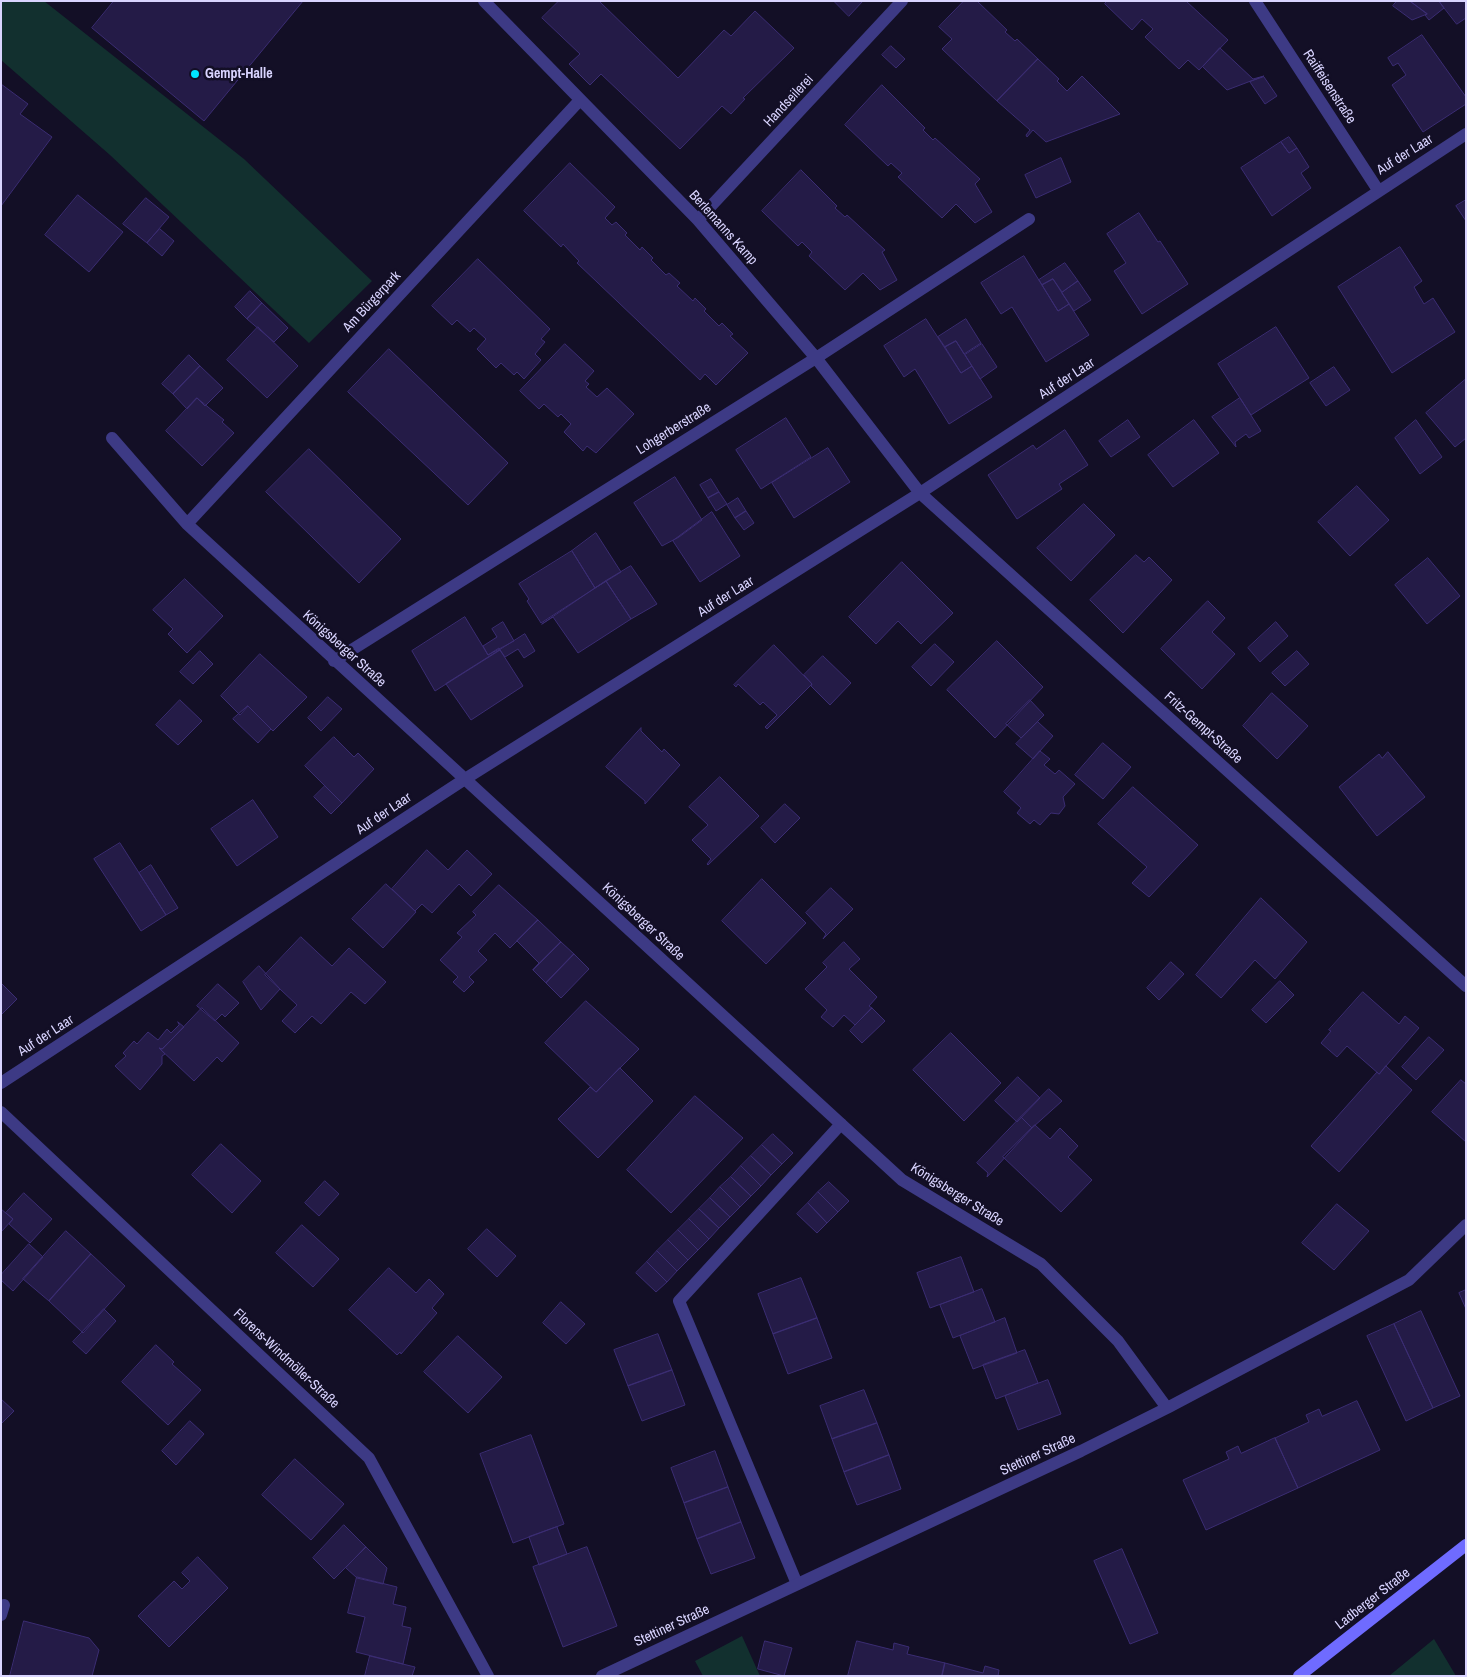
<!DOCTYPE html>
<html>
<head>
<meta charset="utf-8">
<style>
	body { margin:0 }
	#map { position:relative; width:1467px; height:1677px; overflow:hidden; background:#130f26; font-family:"Archivo Narrow",sans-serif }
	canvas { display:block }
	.frame { position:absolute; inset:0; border:2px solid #d9d4ff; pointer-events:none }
</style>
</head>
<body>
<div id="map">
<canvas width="1467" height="1677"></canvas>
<div class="frame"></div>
</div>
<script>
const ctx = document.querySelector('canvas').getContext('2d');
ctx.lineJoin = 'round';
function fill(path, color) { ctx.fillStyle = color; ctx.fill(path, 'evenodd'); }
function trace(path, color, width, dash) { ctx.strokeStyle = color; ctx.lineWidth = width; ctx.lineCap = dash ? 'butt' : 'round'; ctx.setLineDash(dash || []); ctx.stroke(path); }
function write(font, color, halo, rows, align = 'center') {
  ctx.font = font + ' "Archivo Narrow",sans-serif'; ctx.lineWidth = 5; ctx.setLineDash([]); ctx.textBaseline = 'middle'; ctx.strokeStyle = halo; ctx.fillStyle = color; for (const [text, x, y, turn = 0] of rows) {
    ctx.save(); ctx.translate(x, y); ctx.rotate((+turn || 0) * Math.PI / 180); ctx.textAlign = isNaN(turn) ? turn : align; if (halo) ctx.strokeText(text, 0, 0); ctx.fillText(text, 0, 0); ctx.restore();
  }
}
const green = new Path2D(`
	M1 1H44L244 159 372 281 309 343 110 155 1 60Z
	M742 1636 760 1676H703L695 1661Z
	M1434 1639 1456 1676H1389Z`);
const building = new Path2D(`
	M114 1H303L204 121 92 28Z
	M559 1H599L678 78 724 30 731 36 755 11 794 48 743 98 745 99 731 114 722 106 680 149 601 74 590 85 569 64 580 54 542 18Z
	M834 1H863L849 16Z
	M964 1H977L1007 30 1005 32 1015 41 1017 39 1038 59 997 101 942 49 952 39 939 27Z
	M1107 1H1186L1228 40 1199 70 1188 60 1179 69 1145 37 1153 29 1142 19 1132 30 1105 4Z
	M1397 1H1410L1427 14 1412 20 1393 6Z
	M1410 1H1439L1444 8 1429 20 1425 15 1427 14Z
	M1439 1H1466V18L1457 24Z
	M1422 35 1466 97V104L1423 132 1392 85 1406 75 1398 63 1393 66 1388 58Z
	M891 46 905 59 896 68 882 55Z
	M1220 48 1253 79 1264 76 1227 90 1203 67Z
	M1038 59 1059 79 1057 81 1067 91 1082 76 1120 114 1046 142 1033 130 1027 137 1026 135 1030 130 997 101Z
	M1264 77 1277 96 1265 104 1250 82Z
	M1 84 28 104 20 114 52 137 1 206Z
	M882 85 925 128 923 130 933 140 935 138 980 179 975 184 992 212 975 223 956 204 942 218 898 177 902 173 891 163 888 166 845 125Z
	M1289 137 1297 148 1289 153 1281 142Z
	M1281 142 1289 153 1297 148 1309 167 1301 173 1311 188 1272 216 1241 168Z
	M1061 158 1071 182 1036 198 1025 175Z
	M570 163 615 207 605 218 612 225 616 222 627 233 625 235 640 250 642 247 653 258 651 260 666 275 669 273 680 283 677 286 693 301 695 298 706 309 704 311 719 326 722 323 733 334 730 336 748 353 716 385 705 374 700 380 577 263 579 261 563 244 561 247 524 211Z
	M801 170 837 206 835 208 845 217 847 215 885 250 882 252 897 280 880 290 863 273 845 290 809 256 812 252 802 242 798 246 762 211Z
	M78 195 123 232 89 272 45 235Z
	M146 198 169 217 147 243 123 224Z
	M1466 200V221L1456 206Z
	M1139 213 1158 242 1160 241 1188 284 1142 314 1114 271 1126 263 1107 234Z
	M160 229 174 241 162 256 147 243Z
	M1400 247 1422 281 1414 287 1424 304 1433 298 1455 332 1392 373 1338 287Z
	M1024 256 1058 311 1069 304 1089 335 1046 362 1012 307 1001 314 981 283Z
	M478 259 550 329 541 339 545 342 535 354 541 360 524 379 517 372 514 375 501 363 496 368 477 349 486 339 474 328 470 332 457 320 452 325 432 306Z
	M1065 263 1078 281 1062 292 1053 279 1042 285 1039 280Z
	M1053 279 1069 304 1058 311 1042 285Z
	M1078 281 1091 300 1074 311 1062 293Z
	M250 291 262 303 247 319 235 307Z
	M262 303 288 328 274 342 247 319Z
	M926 319 961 373 972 366 992 397 949 424 915 369 904 377 884 346Z
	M966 319 981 343 964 354 956 341 945 347 938 337Z
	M258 327 298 366 267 398 227 360Z
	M1276 327 1309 378 1251 415 1218 364Z
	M956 341 972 366 961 373 945 347Z
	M565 344 594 371 585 381 589 384 586 387 597 397 607 388 634 414 596 453 587 446 583 451 564 432 571 424 561 414 558 417 544 404 539 409 520 391Z
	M982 344 997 367 980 379 965 355Z
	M389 349 508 463 468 505 348 392Z
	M189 355 200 366 173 394 162 384Z
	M200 366 223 388 205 406 197 398 187 409 173 394Z
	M1334 367 1350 390 1326 406 1310 383Z
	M1466 379V438L1455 447 1426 413Z
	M197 398 224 420 222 422 234 433 202 466 166 431Z
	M1240 398 1261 431 1249 438 1246 434 1235 442 1236 447 1212 417Z
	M786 418 811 457 761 489 736 450Z
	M1128 420 1140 437 1111 457 1099 441Z
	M1194 420 1219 453 1173 487 1148 455Z
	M1416 420 1442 457 1420 474 1395 438Z
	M1065 430 1088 465 1059 484 1062 489 1017 519 988 475 1033 445 1036 449Z
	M828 448 850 482 794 518 772 483Z
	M309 449 401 539 359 583 266 492Z
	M675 477 702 520 679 537 662 546 634 503Z
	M711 479 719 492 708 498 700 485Z
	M1357 486 1389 520 1350 556 1318 522Z
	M719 492 727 504 716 511 708 498Z
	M738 498 746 511 735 518 727 505Z
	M1084 504 1115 535 1071 581 1037 548Z
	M746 511 754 523 744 530 735 518Z
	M712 512 740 556 700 582 673 541Z
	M596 533 621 572 595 588 572 551Z
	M572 551 595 588 606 581 541 623 527 601 529 599 519 584Z
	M1136 555 1144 562 1149 557 1172 580 1123 633 1090 600Z
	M1428 558 1460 596 1427 624 1395 585Z
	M902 562 953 613 921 644 898 621 876 644 849 617Z
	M631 566 657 604 631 619 606 581Z
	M185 579 223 616 187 653 168 634 173 629 153 610Z
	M606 581 631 619 578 653 553 617 542 624Z
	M1208 601 1225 618 1212 632 1235 654 1202 689 1161 649Z
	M465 617 488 655 499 648 500 650 435 691 412 651Z
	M503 622 514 641 488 655 483 646 497 637 492 629Z
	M1276 622 1288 636 1260 662 1248 648Z
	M525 634 535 651 524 658 518 649 505 657 500 650Z
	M997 641 1043 687 995 738 947 690Z
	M935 644 954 662 931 686 912 667Z
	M774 645 812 684 767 729 765 727 777 715 763 702 760 705 738 684 736 687 734 685Z
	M500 650 523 686 471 720 446 684Z
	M200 651 213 664 193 684 180 672Z
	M1297 651 1309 664 1285 686 1272 673Z
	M260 654 307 697 273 731 248 706 240 715 221 696Z
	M823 656 851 683 830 705 811 686 812 684 804 675Z
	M1272 693 1308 726 1277 759 1243 726Z
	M328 697 342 709 321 731 308 718Z
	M180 700 202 721 178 745 156 725Z
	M1030 700 1044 715 1021 738 1006 724Z
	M248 706 271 729 258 743 233 719Z
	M1038 722 1053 736 1033 759 1016 744Z
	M641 728V731L662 752 664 749 680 765 645 804V801L606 767Z
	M334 737 354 757 358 753 374 769 342 803 305 766Z
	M1103 743 1131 767 1103 799 1075 775Z
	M1040 751 1050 759 1044 765 1055 774 1059 770 1075 784 1063 797 1065 806 1059 814 1051 813 1040 825 1034 820 1030 824 1017 813 1021 808 1004 792Z
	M1388 752 1425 797 1377 836 1339 787 1379 754 1382 758Z
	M720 777 759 816 708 865 707 864 711 859 692 840 708 825 689 807Z
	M325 786 342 803 331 814 314 797Z
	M1133 787 1198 845 1149 897 1132 883 1147 867 1098 824Z
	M253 800 278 837 237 866 211 829Z
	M785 804 800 818 775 843 761 828Z
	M120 843 166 915 141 931 94 859Z
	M427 850 448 870 467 850 492 874 471 896 459 884 432 913 422 904 415 911 392 889Z
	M151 865 178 908 166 915 139 873Z
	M762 879 806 923 766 964 722 921Z
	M386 884 416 912 383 948 352 919Z
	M499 885 538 920 510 948 495 933 478 951 487 960 469 977 474 982 464 992 453 982 458 977 440 960 462 937 457 933 476 915 473 912Z
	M831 888 853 909 823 939 826 934 806 913Z
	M1261 898 1307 942 1275 979 1255 960 1221 998 1196 975Z
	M538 920 561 942 533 970 539 963 517 941Z
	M301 937 332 966 349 948 386 982 365 1004 351 992 321 1024 312 1016 295 1033 282 1021 297 1005 265 975Z
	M561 942 574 954 546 983 533 970Z
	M844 942 860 959 849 969 877 997 869 1006 872 1008 855 1025 844 1015 833 1027 821 1017 827 1010 805 989 827 967 823 963Z
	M574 954 589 969 561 998 546 983Z
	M1171 962 1184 974 1159 1000 1147 988Z
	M259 966 280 989 261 1010 243 982Z
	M1280 981 1294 995 1266 1023 1252 1010Z
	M1 983 17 999 1 1015Z
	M218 984 239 1003 225 1017 222 1014 215 1021 197 1006Z
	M1363 992 1399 1024 1405 1016 1419 1028 1379 1074 1347 1046 1337 1057 1321 1043 1331 1031 1329 1030Z
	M586 1001 639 1049 596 1092 545 1043Z
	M202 1008 239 1043 222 1062 217 1057 194 1081 159 1048 162 1049Z
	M872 1008 885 1021 862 1043 850 1031Z
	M178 1022 184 1027 162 1049 159 1048 165 1054 162 1056V1064L140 1090 115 1066 126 1056 123 1053 134 1041 137 1044 148 1032 158 1040 167 1029 171 1033 179 1025Z
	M951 1033 1001 1083 964 1121 913 1070Z
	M1429 1037 1444 1050 1416 1080 1402 1067Z
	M1386 1066 1412 1090 1339 1172 1311 1146 1377 1072 1379 1074Z
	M620 1068 653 1101 598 1158 558 1119 590 1087 596 1092Z
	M1018 1077 1040 1098 1017 1122 995 1101Z
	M1461 1080 1466 1084V1142L1432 1112Z
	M1049 1089 1062 1101 1032 1128 1021 1117Z
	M695 1096 743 1138 671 1213 627 1170Z
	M1021 1117 1032 1128 987 1177 988 1173 977 1163Z
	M1035 1125 1050 1139 1060 1128 1078 1146 1068 1157 1092 1180 1061 1212 1003 1157Z
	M773 1134 793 1153 782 1164 762 1145Z
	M221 1144 261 1181 232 1213 192 1175Z
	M762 1145 782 1164 771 1175 751 1156Z
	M751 1156 771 1175 761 1186 741 1166Z
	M741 1166 761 1186 751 1196 731 1177Z
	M731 1177 751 1196 740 1207 720 1187Z
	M325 1181 339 1194 319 1216 305 1203Z
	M829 1182 849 1201 838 1212 818 1192Z
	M720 1187 740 1207 730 1217 710 1198Z
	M818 1192 838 1212 827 1223 808 1203Z
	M24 1193 52 1219 30 1243 9 1224 13 1219 6 1213Z
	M710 1198 730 1217 719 1228 699 1209Z
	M808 1203 827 1223 817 1233 797 1214Z
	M1337 1204 1369 1231 1334 1270 1302 1243Z
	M1 1209 13 1219 1 1232Z
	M699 1209 719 1228 709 1239 689 1219Z
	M689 1219 709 1239 698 1250 678 1230Z
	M302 1225 339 1259 313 1287 276 1253Z
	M487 1229 516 1256 497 1277 468 1249Z
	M678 1230 698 1250 688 1260 668 1240Z
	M66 1231 91 1254 49 1301 23 1279Z
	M668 1240 688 1260 677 1271 657 1251Z
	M29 1244 43 1257 13 1291 1 1280V1275Z
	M657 1251 677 1271 667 1282 647 1262Z
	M91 1254 125 1286 83 1333 49 1301Z
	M961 1257 974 1292 930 1308 917 1273Z
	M647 1262 667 1282 656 1292 636 1273Z
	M389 1268 416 1293 429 1279 444 1294 432 1308 437 1313 401 1354 400 1352 397 1355 349 1310Z
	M801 1278 817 1318 773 1334 758 1294Z
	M982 1289 995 1322 953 1338 940 1305Z
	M1466 1290V1309L1459 1293Z
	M561 1302 585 1324 566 1344 543 1323Z
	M104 1309 116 1321 86 1354 73 1342Z
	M1421 1311 1460 1396 1433 1408 1394 1324Z
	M817 1318 832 1358 788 1374 773 1334Z
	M1005 1318 1017 1353 973 1369 960 1336Z
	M1394 1324 1433 1408 1406 1421 1367 1336Z
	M658 1334 672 1370 628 1386 614 1350Z
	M458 1336 502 1377 468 1413 424 1372Z
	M156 1345 174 1362 172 1364 201 1390 168 1425 122 1382Z
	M1025 1350 1038 1383 996 1399 983 1365Z
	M672 1370 685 1405 642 1421 628 1386Z
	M1048 1380 1061 1414 1018 1430 1005 1396Z
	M864 1390 877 1423 832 1439 820 1406Z
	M1 1399 14 1411 1 1424Z
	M1357 1401 1380 1450 1298 1488 1275 1438 1309 1422 1306 1415 1319 1409 1322 1416Z
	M190 1421 204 1434 176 1465 162 1451Z
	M877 1423 889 1455 844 1472 832 1439Z
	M531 1435 564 1524 513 1543 480 1454Z
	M1275 1438 1298 1488 1206 1530 1183 1480 1229 1459 1226 1452 1238 1446 1241 1453Z
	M715 1451 728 1487 684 1503 671 1468Z
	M889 1455 901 1489 857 1505 844 1472Z
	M295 1459 344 1504 311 1540 262 1495Z
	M728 1487 741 1522 697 1539 684 1503Z
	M741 1522 755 1558 711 1574 697 1539Z
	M344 1525 366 1547 334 1579 313 1558Z
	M557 1527 567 1554 539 1565 529 1537Z
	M366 1547 387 1568 383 1584 357 1578 346 1568Z
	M587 1547 617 1626 563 1647 533 1567Z
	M1122 1549 1158 1633 1130 1644 1094 1561Z
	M198 1557 228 1588 169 1647 138 1616 174 1581 182 1589 190 1581 182 1573Z
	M357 1577 397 1587 393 1604 406 1607 402 1626 411 1628 403 1664 356 1652 365 1617 348 1613Z
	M24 1621 89 1638 99 1650 92 1676H10Z
	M765 1641 792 1648 784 1676 758 1669Z
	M857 1641 893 1650 894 1643 909 1647 907 1654 945 1663 942 1676H848Z
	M370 1656 415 1667 412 1676H365Z
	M945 1663 983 1673 985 1666 999 1670 998 1676H942Z`);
const lane = new Path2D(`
	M797 1584 679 1301 841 1124
	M1 1615 4 1605`);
const street = new Path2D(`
	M484 1 698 220 816 358 920 493 1466 986
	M1255 1 1378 190
	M698 220 902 1
	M112 438 187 524 902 1180 1041 1264 1118 1341 1167 1408
	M187 524 580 100
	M334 661 816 358 1029 219
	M1 1083 465 779 920 493 1466 134
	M1 1112 369 1458 488 1676
	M602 1676 1081 1451 1167 1408 1409 1280 1466 1225`);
const secondary = new Path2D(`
	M1299 1676 1466 1545`);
const markers = [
	[195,74,5,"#00e5ff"]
];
const poiNames = [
	["Gempt-Halle",205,74]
];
const streetNames = [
	["Raiffeisenstraße",1329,87,57],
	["Handseilerei",789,101,-47],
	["Auf der Laar",1405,155,-32],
	["Berlemanns Kamp",723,228,48],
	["Am Bürgerpark",372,302,-47],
	["Auf der Laar",1067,379,-33],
	["Lohgerberstraße",674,429,-32],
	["Auf der Laar",726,597,-32],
	["Königsberger Straße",344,649,42],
	["Fritz-Gempt-Straße",1203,728,42],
	["Auf der Laar",384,814,-34],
	["Königsberger Straße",643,922,43],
	["Auf der Laar",46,1036,-33],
	["Königsberger Straße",957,1195,32],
	["Florens-Windmöller-Straße",286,1359,43],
	["Stettiner Straße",1038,1455,-25],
	["Ladberger Straße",1373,1599,-38],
	["Stettiner Straße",672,1626,-25]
];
fill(green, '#12302f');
fill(building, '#241b47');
trace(building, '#3b2d73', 1);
trace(lane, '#3d3a85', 12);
trace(street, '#3d3a85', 12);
trace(secondary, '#6f6bff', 12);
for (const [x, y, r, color] of markers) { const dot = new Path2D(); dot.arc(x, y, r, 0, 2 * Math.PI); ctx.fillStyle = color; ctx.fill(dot); trace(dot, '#130f26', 2); }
write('bold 14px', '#d9d4ff', '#130f26', poiNames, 'left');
write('14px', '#d9d4ff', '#130f26', streetNames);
</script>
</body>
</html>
